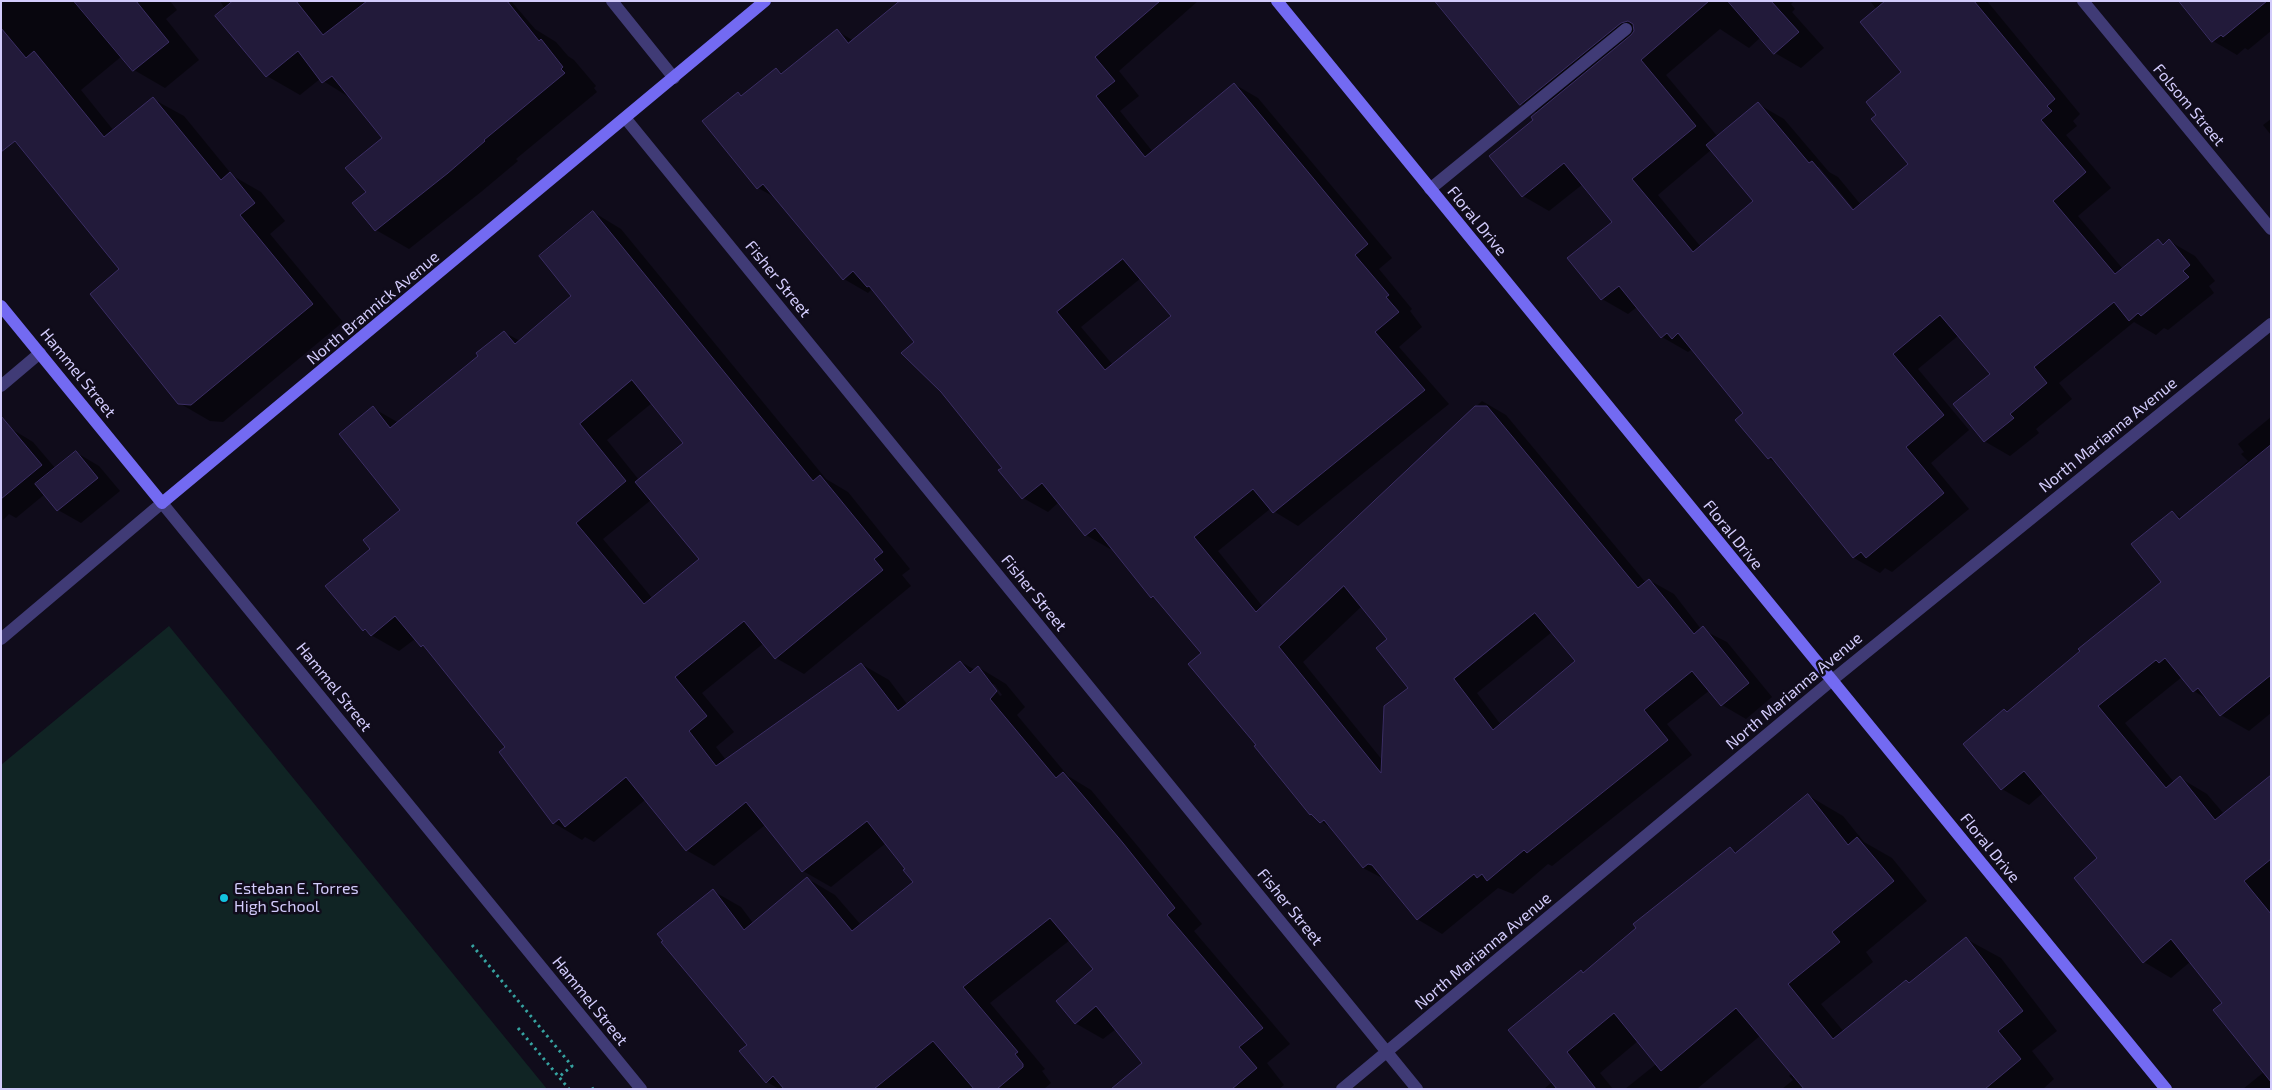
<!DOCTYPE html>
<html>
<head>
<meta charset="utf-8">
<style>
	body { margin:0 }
	#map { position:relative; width:2272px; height:1090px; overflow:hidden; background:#100c1b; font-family:"Exo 2",sans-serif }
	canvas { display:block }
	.frame { position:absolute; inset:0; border:2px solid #d2cbfb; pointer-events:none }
</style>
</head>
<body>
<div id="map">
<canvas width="2272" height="1090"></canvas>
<div class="frame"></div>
</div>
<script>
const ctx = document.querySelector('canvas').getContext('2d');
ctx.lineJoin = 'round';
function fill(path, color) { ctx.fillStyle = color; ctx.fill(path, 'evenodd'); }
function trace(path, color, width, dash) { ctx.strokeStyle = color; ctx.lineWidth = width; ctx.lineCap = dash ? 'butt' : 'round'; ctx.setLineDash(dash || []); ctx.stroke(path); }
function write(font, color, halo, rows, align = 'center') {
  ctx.font = font + ' "Exo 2",sans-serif'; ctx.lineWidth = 5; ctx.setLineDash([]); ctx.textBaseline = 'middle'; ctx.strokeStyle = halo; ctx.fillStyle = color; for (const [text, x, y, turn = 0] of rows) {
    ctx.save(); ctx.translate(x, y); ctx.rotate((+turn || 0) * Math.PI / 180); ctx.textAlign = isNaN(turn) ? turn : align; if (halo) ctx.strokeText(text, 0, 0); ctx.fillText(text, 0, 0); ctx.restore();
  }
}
const green = new Path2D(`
	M169 626 547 1089H1V765Z`);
const shadow = new Path2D(`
	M1 1H170L177 10 166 19 199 60 165 88 134 70 122 56 81 90 114 131 153 99 184 116 233 176 261 192 285 221 270 234 343 322 223 422 210 421 179 403 121 269 1 125Z
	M220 1H511L535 29 556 42 568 56 574 60 596 86 594 88 597 92 516 159 518 161 481 192 409 249 376 230 367 192 384 138 352 99 320 79 300 95 267 76Z
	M901 1H1198L1119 71 1139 96 1120 111 1153 152 1234 84 1258 98 1392 258 1379 269 1412 309 1410 311 1422 327 1399 347 1449 404 1298 526 1270 509 1218 551 1263 607 1482 401 1506 415 1646 583 1649 580 1674 594 1701 629 1727 642 1772 697 1746 719 1722 705 1710 690 1667 724 1692 755 1552 866 1548 864 1513 894 1498 888 1442 934 1417 919 1386 880 1363 868 1332 829 1311 814 1258 745 1203 653 1160 601 1152 597 1112 548 1110 549 1086 535 1059 502 1048 512 1023 498 1000 471 1003 468 916 342 872 289 868 293 844 279 778 199 758 188 738 93 743 96 776 69 784 74 837 31 854 41ZM1141 278 1173 317 1113 365 1081 327ZM1362 606 1389 639 1410 688 1383 761 1303 662ZM1552 632 1577 662 1501 725 1477 693Z
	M1437 1H1794L1791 4 1795 9 1792 12 1824 48 1801 68 1775 53 1761 37 1749 48 1720 29 1666 75 1718 137 1758 104 1784 119 1829 172 1838 177 1861 205 1909 164 1878 115 1903 73 1877 10 1870 1H1987L2080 114 2073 121 2077 126 2066 135 2111 188 2078 216 2123 269 2158 241 2165 245 2169 241 2195 256 2215 281 2209 286 2214 293 2168 330 2164 328 2156 335 2134 322 2059 383 2072 399 2036 429 2039 433 2010 456 1984 441 1992 374 1959 335 1918 369 1969 430 1931 463 1969 509 1892 572 1885 568 1880 573 1854 558 1778 464 1769 459 1744 413 1692 349 1688 352 1662 337 1637 307 1628 314 1602 299 1613 222 1583 184 1549 211 1523 196 1491 156 1535 120 1538 113 1521 104ZM1711 150 1755 201 1701 247 1658 195ZM1816 167H1819L1858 214 1856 216Z
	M2191 1H2271V31L2248 50 2245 48 2237 55 2213 41Z
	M2271 119V135L2263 125Z
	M593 212 621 229 826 479 848 492 910 569 902 575 911 586 804 674 776 658 764 643 702 693 734 732 716 747 726 760 861 664 889 680 907 704 961 662 975 670 978 667 1006 684 1025 707 1017 715 1068 776 1091 790 1150 861 1202 924 1194 931 1290 1044 1267 1063 1284 1085 1279 1089H1113L1144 1063 1116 1029 1103 1039 1075 1023 1095 970 1070 940 990 1003 1045 1069 1042 1071 1051 1083 1044 1089H779L767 1082 748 1045 713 891 741 907 753 923 808 879 835 895 861 925 915 882 907 869 886 843 831 887 803 871 765 825 714 866 686 850 645 800 594 842 585 837 582 840 554 823 501 752 507 748 428 649 415 639 399 651 371 635 364 630 327 586 372 549 402 510 373 408 399 423 480 357 504 332 520 341 573 296ZM652 403 684 443 639 480 607 440ZM651 500 701 560 653 599 603 539ZM990 683 995 685 1002 695 1000 696Z
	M2271 417V713L2249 731 2221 715 2210 701 2194 691 2182 677 2125 723 2174 782 2180 778 2207 794 2224 814 2271 788V1089H2243L2264 1072 2224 1003 2190 962 2171 978 2144 962 2099 858 2044 792 2029 805 2002 789 2004 710 2008 712 2163 582 2172 512 2182 518 2241 470 2240 468 2248 461 2241 454 2244 452 2238 444Z
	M10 428 33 442 56 469 77 453 99 466 120 491 81 523 58 510 45 494 16 518 9 514 3 520 1 436Z
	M1809 796 1843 816 1864 842 1892 858 1927 901 1866 952 1873 962 1821 1004 1844 1032 1906 981 1910 983 1966 939 2001 958 2057 1031 2032 1051 2054 1079 2043 1089H1782L1793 1080 1789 1076 1792 1073 1761 1035 1697 1089H1625L1655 1065 1659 1067 1638 1041 1600 1073 1613 1089H1544L1552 1082 1581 972 1584 973 1730 848 1737 852Z`);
const building = new Path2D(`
	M74 1H136L169 42 133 71Z
	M233 1H296L323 35 367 1H507L539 41 541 39 563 67 561 69 565 73 484 140 485 141 448 173 375 231 352 203 366 192 345 168 382 138 332 76 322 83 298 51 266 77 215 16Z
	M900 1H1160L1095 57 1115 81 1096 96 1145 157 1234 83 1368 244 1355 255 1389 295 1386 297 1399 312 1375 332 1425 390 1273 513 1253 489 1194 537 1256 612 1475 406H1487L1638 588 1649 579 1694 634 1703 626 1749 683 1721 706 1692 671 1644 710 1668 740 1527 853 1524 850 1487 881 1482 874 1477 878 1474 874 1417 920 1372 865 1368 864 1363 868 1324 820 1320 823 1311 814 1310 815 1254 746 1256 745 1188 664 1201 653 1153 596 1151 598 1095 528 1085 536 1042 483 1022 499 998 470 1002 468 941 392 901 353 914 342 869 286 867 287 853 271 843 280 763 184 757 189 702 121 738 92 741 96 776 68 781 74 837 29 848 43ZM1123 259 1171 316 1105 370 1057 312ZM1344 586 1387 639 1376 648 1408 688 1384 706 1381 773 1279 647ZM1535 613 1575 661 1493 730 1454 679Z
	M1435 1H1709L1641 60 1696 126 1632 179 1693 252 1753 201 1706 145 1758 102 1809 163 1812 161 1853 210 1908 164 1871 119 1876 115 1866 102 1901 72 1860 22 1885 1H1974L2055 99 2047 106 2052 111 2041 120 2086 172 2053 201 2115 274 2158 239 2163 245 2169 239 2190 265 2183 271 2189 277 2141 316 2138 313 2129 321 2114 302 2034 367 2047 383 2010 414 2014 418 1984 442 1953 404 1990 374 1940 315 1893 354 1944 415 1906 447 1944 493 1866 558 1861 552 1853 558 1771 457 1768 459 1735 420 1743 413 1678 333 1672 339 1667 333 1661 338 1619 286 1601 300 1567 258 1612 222 1564 163 1522 197 1489 156 1533 120 1531 117 1631 35 1634 31 1633 24 1628 21 1621 23 1520 105Z
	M1728 1H1771L1799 32 1774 54Z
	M2179 1H2267L2223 37 2221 35 2212 42Z
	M1 28 26 58 34 51 104 137 153 97 221 180 230 172 255 203 240 215 313 304 191 405 178 404 90 294 119 269 15 141 1 152Z
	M593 211 813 481 820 475 883 552 874 559 883 570 775 659 744 621 675 677 707 716 689 731 716 766 861 663 898 711 960 661 970 673 978 666 997 691 990 699 1056 778 1063 772 1123 843 1175 908 1167 915 1263 1028 1239 1047 1257 1068 1232 1089H1111L1142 1063 1096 1006 1075 1024 1056 1001 1093 969 1050 918 963 987 1018 1052 1015 1054 1023 1064V1067L997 1089H974L933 1041 874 1089H784L773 1076 766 1083 739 1051 747 1045 661 942 663 941 657 934 713 889 744 930 807 877 852 931 913 882 903 870 905 869 867 821 802 872 746 802 686 851 626 777 565 827 559 819 553 824 499 752 505 747 423 645 421 647 395 616 371 636 365 629 363 631 325 586 370 549 363 540 400 510 339 434 373 406 390 428 478 356 476 353 504 331 515 344 571 296 539 256ZM632 380 683 443 635 482 699 559 644 604 576 523 626 481 580 424Z
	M1 416 42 465 1 499Z
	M2271 445V675L2220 716 2198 688 2193 692 2165 658 2159 663 2156 660 2098 706 2166 788 2180 776 2215 820 2271 775V859L2244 881 2271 914V1082L2213 1010 2222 1003 2171 939 2143 963 2074 878 2097 858 2024 771 2001 790 1963 744 2004 709 2007 712 2080 651 2078 649 2161 582 2131 544 2172 511 2179 519Z
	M76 451 98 478 57 511 35 484Z
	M1808 794 1848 845 1857 837 1894 881 1832 932 1840 942 1788 984 1833 1039 1906 980 1909 983 1966 937 2023 1011 1998 1031 2021 1059 1985 1089H1804L1736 1008 1661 1071 1614 1013 1567 1052 1596 1089H1557L1508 1030 1581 970 1583 973 1636 928 1633 924 1730 847 1735 853Z`);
const path = new Path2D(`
	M472 945 572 1066 560 1076
	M518 1028 569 1089
	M592 1089 594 1088`);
const lane = new Path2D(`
	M1 386 40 353`);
const street = new Path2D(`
	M612 1 674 78
	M2083 1 2271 229
	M626 119 1417 1089
	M1430 189 1626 29
	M1 639 162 503 641 1089
	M1342 1089 1831 681 2271 324`);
const secondary = new Path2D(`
	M1277 1 2166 1089
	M1 306 162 503 765 1`);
const markers = [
	[224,898,5,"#13c2de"]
];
const streetNames = [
	["Folsom Street",2189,105,50],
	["Floral Drive",1477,221,51],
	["Fisher Street",778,279,51],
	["North Brannick Avenue",373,308,-40],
	["Hammel Street",78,373,51],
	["North Marianna Avenue",2108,435,-39],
	["Floral Drive",1733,535,51],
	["Fisher Street",1034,593,51],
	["Hammel Street",334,687,51],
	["North Marianna Avenue",1794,691,-40],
	["Floral Drive",1990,848,51],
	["Fisher Street",1290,907,51],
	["North Marianna Avenue",1483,951,-40],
	["Hammel Street",590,1001,51]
];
const poiNames = [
	["Esteban E. Torres",234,889],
	["High School",234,907]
];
fill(green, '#102424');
fill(shadow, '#0007');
fill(building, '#221a3a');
trace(building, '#3b2e64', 1);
trace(path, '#36a3a1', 3, [2.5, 4]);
trace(lane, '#403b76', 12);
trace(street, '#403b76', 12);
trace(secondary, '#736af2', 12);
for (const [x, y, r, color] of markers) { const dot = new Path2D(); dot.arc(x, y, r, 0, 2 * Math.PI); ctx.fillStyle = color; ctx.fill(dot); trace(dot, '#100c1b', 2); }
write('16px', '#d2cbfb', '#100c1b', streetNames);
write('16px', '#d2cbfb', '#100c1b', poiNames, 'left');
</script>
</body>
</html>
